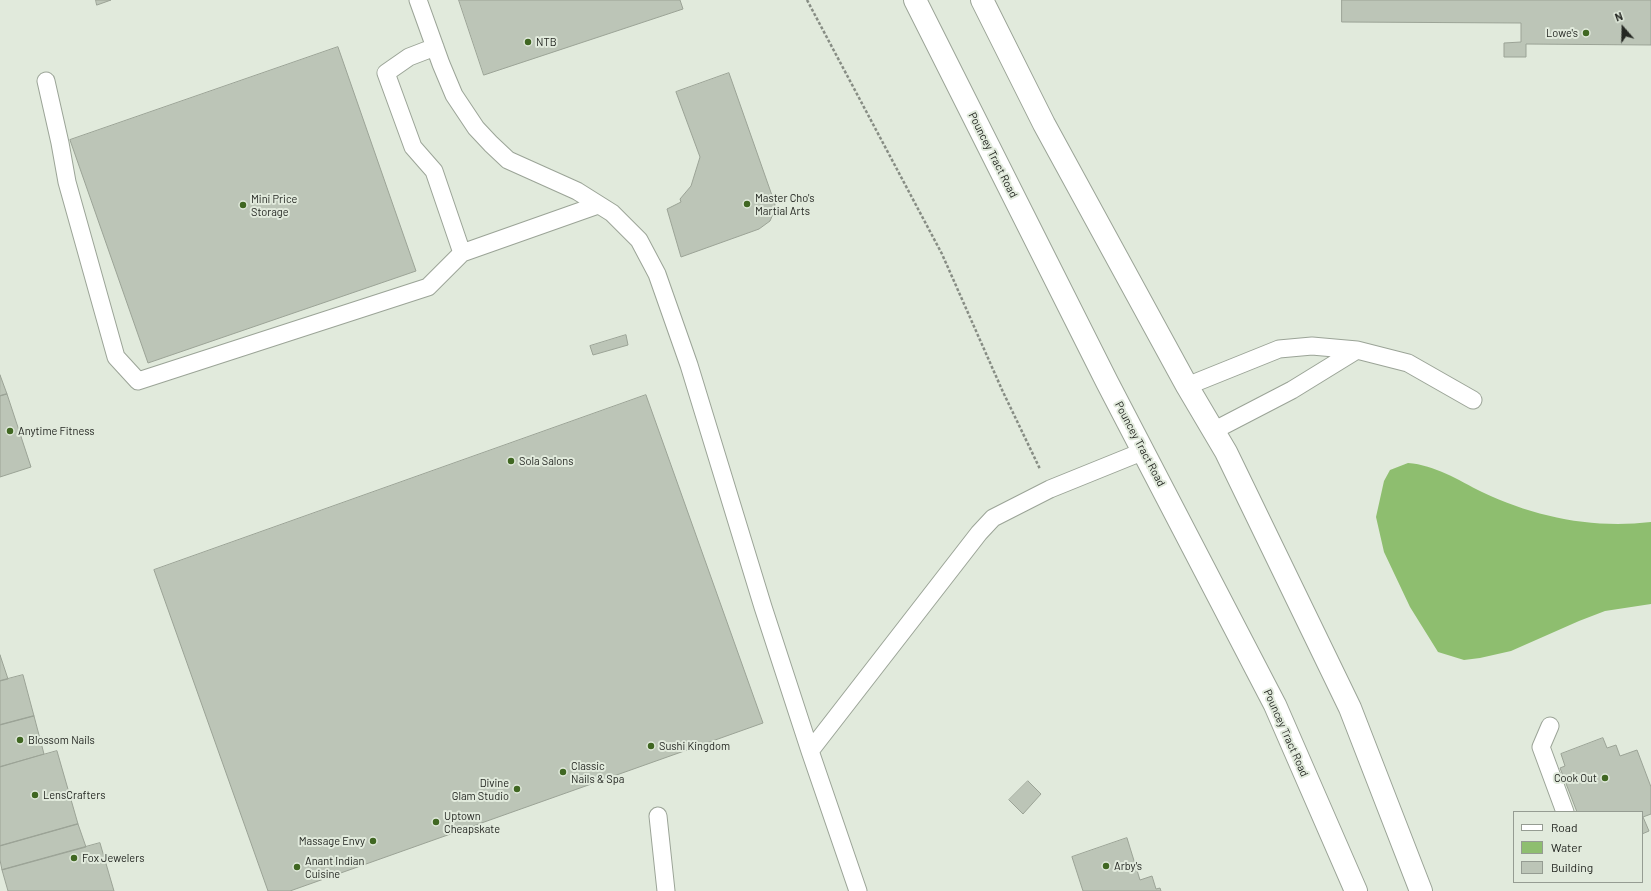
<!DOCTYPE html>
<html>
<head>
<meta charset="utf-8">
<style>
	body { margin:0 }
	#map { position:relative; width:1651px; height:891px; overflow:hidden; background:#e1eadc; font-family:Barlow,sans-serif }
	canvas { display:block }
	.legend { position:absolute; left:1513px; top:811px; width:130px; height:72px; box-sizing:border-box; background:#e1eadc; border:1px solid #959c92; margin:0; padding:5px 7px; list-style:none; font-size:12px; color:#242722 }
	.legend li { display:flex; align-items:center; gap:8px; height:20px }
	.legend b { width:20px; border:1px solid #959c92 }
	.north { position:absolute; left:1603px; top:8px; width:40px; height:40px; -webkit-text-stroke:3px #e1eadc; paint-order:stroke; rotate:340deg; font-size:11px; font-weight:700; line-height:16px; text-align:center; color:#242722 }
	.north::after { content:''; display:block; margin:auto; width:14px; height:18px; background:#242722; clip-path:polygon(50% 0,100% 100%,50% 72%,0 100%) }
</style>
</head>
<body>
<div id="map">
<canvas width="1651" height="891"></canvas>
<ul class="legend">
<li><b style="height:5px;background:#fff"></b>Road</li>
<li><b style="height:11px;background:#8ebe6f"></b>Water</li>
<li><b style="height:11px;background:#bcc5b7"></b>Building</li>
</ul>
<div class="north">N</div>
</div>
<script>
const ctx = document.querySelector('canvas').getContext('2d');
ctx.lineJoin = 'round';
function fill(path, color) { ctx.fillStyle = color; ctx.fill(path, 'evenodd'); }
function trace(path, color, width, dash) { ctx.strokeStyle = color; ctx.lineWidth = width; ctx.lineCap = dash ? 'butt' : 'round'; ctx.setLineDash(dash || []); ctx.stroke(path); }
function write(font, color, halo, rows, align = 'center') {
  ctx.font = font + ' Barlow,sans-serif'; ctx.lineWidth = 4; ctx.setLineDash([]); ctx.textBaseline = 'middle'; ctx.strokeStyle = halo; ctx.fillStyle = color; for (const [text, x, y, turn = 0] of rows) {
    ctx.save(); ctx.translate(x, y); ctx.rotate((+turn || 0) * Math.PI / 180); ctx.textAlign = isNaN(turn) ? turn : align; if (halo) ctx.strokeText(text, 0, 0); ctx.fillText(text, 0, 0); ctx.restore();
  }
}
const water = new Path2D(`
	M1408 463C1435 465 1458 480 1482 492 1535 517 1592 529 1651 522V604L1605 611 1579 621 1511 651 1480 658 1464 660 1438 652 1410 607 1384 552 1376 517 1384 481 1390 470Z`);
const building = new Path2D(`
	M96 0H111L97 5Z
	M459 0H680L683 9 484 75Z
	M1342 0H1651V45L1526 44V57H1504V43L1521 42V23L1342 22Z
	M338 47 416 271 148 363 70 140Z
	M729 73 775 204 773 214 770 221 759 229 681 257 667 209 681 202 680 199 691 186 700 157 676 92Z
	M626 335 628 345 593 355 590 346Z
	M0 375 7 394 0 396Z
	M7 394 31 467 0 477V396Z
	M646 395 763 723 290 891H268L154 570Z
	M0 655 8 679 0 681Z
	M23 675 34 716 0 725V681Z
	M34 716 44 754 0 767V725Z
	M1603 738 1607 748 1616 745 1620 756 1637 750 1651 787V814L1643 817 1649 831 1642 834V812H1577L1560 768 1565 766 1561 754Z
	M57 751 78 824 0 846V767Z
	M1028 781 1041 794 1023 814 1009 800Z
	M78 824 86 847 2 870 0 860V846Z
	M1127 838 1140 880 1152 876 1156 889 1160 888 1161 891H1083L1072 857Z
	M100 843 114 891H8L2 870Z`);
const path = new Path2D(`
	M807 0 942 254 1003 392 1040 469`);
const lane = new Path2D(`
	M418 0 441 64 454 95 476 128 491 144 508 160 577 191 612 213 639 240 657 274 689 365 763 607 810 751 858 891
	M435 47 409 57 386 73 413 147 434 171 462 253 598 205
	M46 81 60 143 67 182 116 357 138 381 428 287 462 253
	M1187 386 1279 349 1312 346 1357 350 1408 363 1473 400
	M1213 431 1292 390 1357 350
	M1550 726 1541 747 1565 812
	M810 751 979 533 993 518 1050 489 1144 451
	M658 816 666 891`);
const secondary = new Path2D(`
	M915 0 1107 382 1275 705 1356 891
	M982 0 1044 124 1187 386 1226 452 1350 708 1421 891`);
const markers = [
	[1586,33,4,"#406722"],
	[528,42,4,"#406722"],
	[747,204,4,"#406722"],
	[243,205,4,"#406722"],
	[10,431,4,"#406722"],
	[511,461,4,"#406722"],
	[20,740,4,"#406722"],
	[651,746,4,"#406722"],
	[563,772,4,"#406722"],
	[1605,778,4,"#406722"],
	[517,789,4,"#406722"],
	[35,795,4,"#406722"],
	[436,822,4,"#406722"],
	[373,841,4,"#406722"],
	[74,858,4,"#406722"],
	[1106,866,4,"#406722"],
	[297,867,4,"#406722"]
];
const poiNames = [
	["Lowe's",1578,33,"right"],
	["NTB",536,42],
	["Master Cho's",755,198],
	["Martial Arts",755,211],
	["Mini Price",251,199],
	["Storage",251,212],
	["Anytime Fitness",18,431],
	["Sola Salons",519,461],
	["Blossom Nails",28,740],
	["Sushi Kingdom",659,746],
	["Classic",571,766],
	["Nails & Spa",571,779],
	["Cook Out",1597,778,"right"],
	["Divine",509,783,"right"],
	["Glam Studio",509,796,"right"],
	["LensCrafters",43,795],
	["Uptown",444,816],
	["Cheapskate",444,829],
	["Massage Envy",365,841,"right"],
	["Fox Jewelers",82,858],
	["Anant Indian",305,861],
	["Cuisine",305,874],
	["Arby's",1114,866]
];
const streetNames = [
	["Pouncey Tract Road",993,155,63],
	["Pouncey Tract Road",1140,444,62],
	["Pouncey Tract Road",1286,733,66]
];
fill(water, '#8ebe6f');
fill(building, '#bcc5b7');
trace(building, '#9ba396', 1);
trace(lane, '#9ba497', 19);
trace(secondary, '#9ba497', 24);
trace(path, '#878d84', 2.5, [3, 2]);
trace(lane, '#fff', 17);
trace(secondary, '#fff', 22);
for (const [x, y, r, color] of markers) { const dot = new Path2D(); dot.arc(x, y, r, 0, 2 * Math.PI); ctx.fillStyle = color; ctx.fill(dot); trace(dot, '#e1eadc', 1.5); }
write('11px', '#242722', '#e1eadc', poiNames, 'left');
write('11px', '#242722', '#e1eadc', streetNames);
</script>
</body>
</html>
